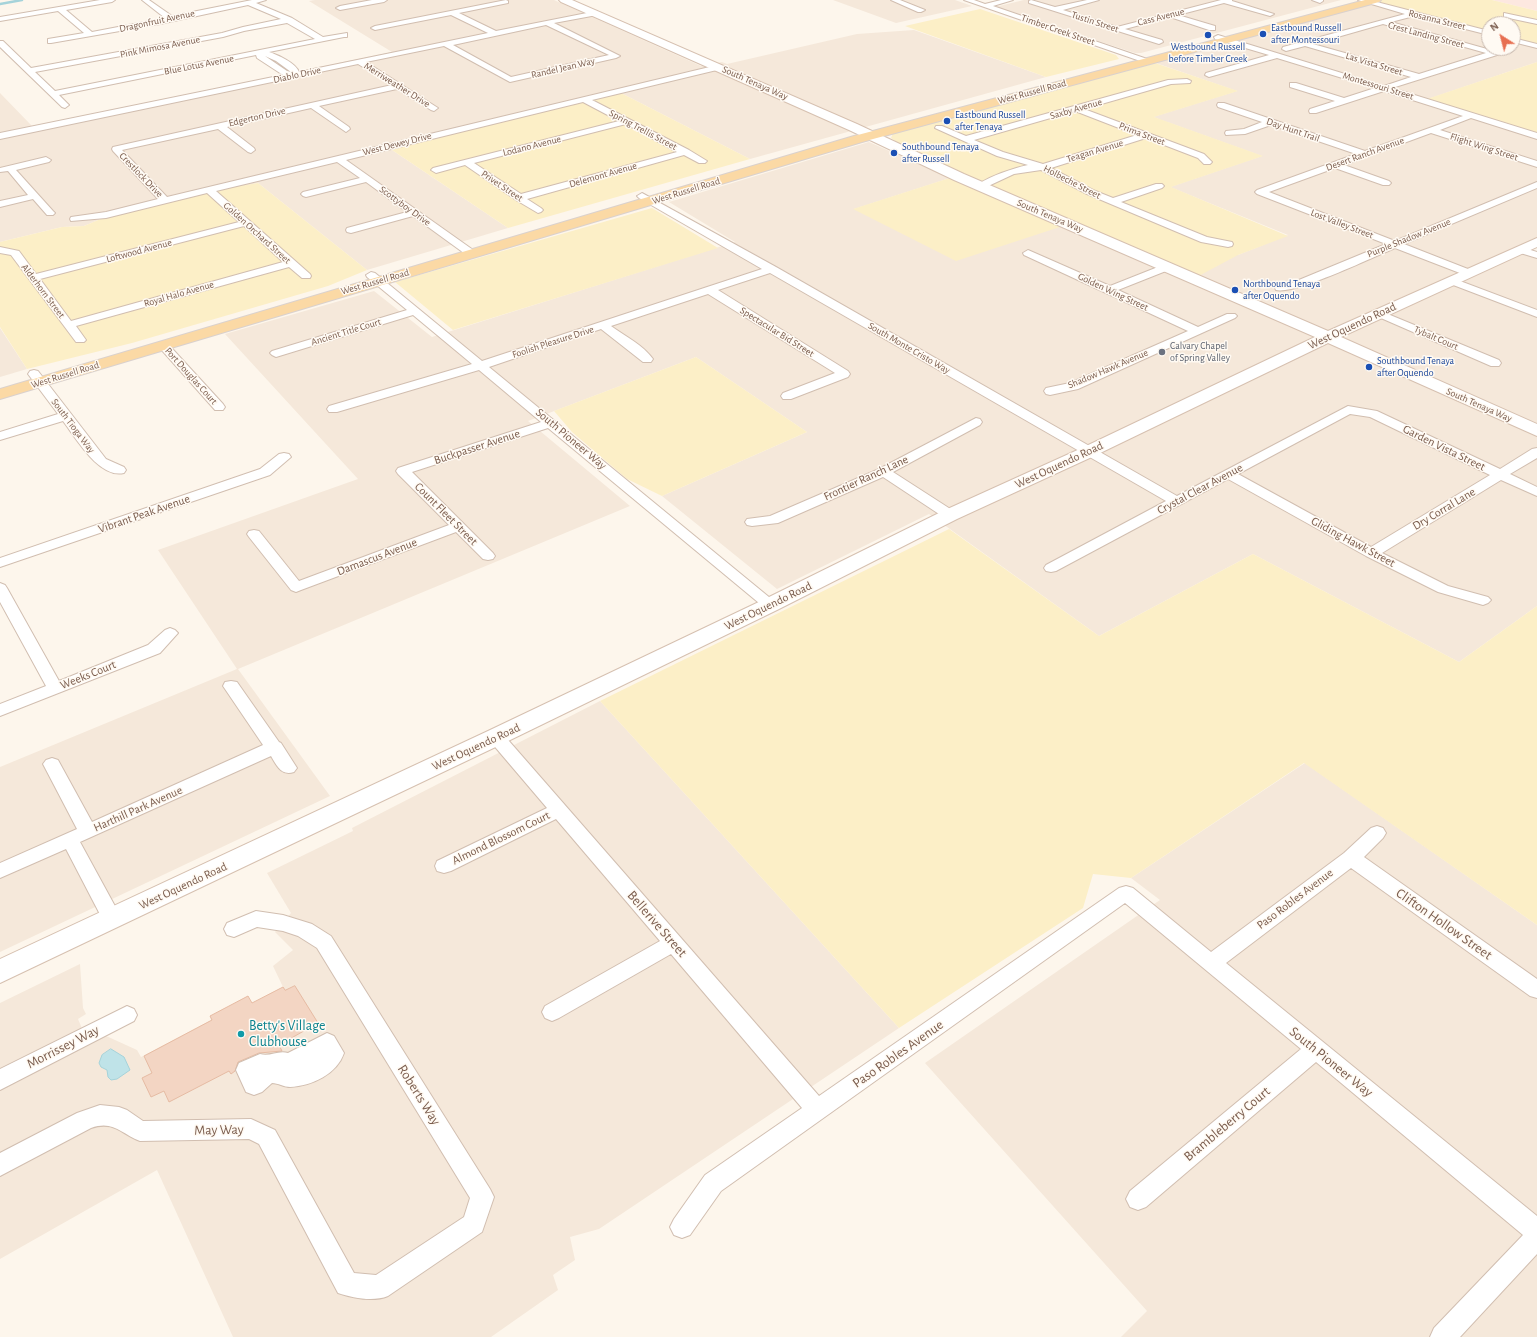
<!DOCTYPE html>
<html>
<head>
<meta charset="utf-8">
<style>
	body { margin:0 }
	#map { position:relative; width:1537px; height:1337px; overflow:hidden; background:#fdf6ec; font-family:"Alegreya Sans",sans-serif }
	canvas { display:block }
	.north { position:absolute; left:1481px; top:16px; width:40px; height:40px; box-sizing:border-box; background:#fffaf3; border:1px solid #cabbb1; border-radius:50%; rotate:324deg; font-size:11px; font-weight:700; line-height:16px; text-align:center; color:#7a5c4d }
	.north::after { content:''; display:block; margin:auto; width:14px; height:18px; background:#e76f51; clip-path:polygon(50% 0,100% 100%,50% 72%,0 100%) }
</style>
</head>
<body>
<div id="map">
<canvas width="1537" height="1337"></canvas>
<div class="north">N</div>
</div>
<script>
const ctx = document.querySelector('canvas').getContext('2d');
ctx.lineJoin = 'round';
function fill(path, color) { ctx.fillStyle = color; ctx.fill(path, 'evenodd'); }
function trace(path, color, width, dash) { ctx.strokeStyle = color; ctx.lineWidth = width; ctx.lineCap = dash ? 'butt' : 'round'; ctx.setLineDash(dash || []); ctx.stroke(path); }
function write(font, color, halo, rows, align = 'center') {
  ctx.font = font + ' "Alegreya Sans",sans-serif'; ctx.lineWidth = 3; ctx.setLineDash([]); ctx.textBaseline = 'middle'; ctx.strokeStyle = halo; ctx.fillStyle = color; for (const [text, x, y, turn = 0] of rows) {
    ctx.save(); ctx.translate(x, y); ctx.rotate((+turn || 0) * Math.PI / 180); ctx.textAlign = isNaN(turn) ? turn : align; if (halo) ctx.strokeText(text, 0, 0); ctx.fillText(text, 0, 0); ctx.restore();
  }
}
const residential = new Path2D(`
	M315 0H554L701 66 722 62 727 64 857 34 914 30 1046 77 750 159 621 93 420 141 392 150 508 228 367 270 258 183 103 218 84 226 62 227 0 242V93L32 126 392 52 309 1Z
	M833 0H955L972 6 896 23Z
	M1024 0H1341L1141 53H1135L995 7Z
	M1363 1 1489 33V48H1513V39L1537 46V62L1425 100 1537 135V242L1521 250 1537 255V606L1459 662 1253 554 1099 636 929 514 777 589 662 496 807 432 696 357 528 421 630 506 238 669 330 796 0 952V767L237 669 158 550 358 479 225 334 374 291 432 337 735 242 669 202 869 142 950 178 854 209 1069 224 1238 255 1288 235 1170 187 1262 156 1153 117 1237 91 1147 60Z
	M0 328 27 369 0 377Z
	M600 701 899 1028 599 1229 570 1237 575 1260 553 1275 558 1290 491 1337H233L157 1170 0 1259V1003L80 964 83 1008 86 1014 78 1019 88 1043 104 1035 137 1050 141 1057 211 1020 210 1016 248 996 252 1003 283 987 273 966 293 950 275 932 291 913 267 873 353 831 352 828Z
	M1305 763 1537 925V1337H1121L1147 1311 925 1063 1160 900 1131 878Z`);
const commercial = new Path2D(`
	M1492 0H1537V11Z`);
const sand = new Path2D(`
	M1367 0H1492L1537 11V46L1513 40V24H1489V33Z
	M980 9 1116 55 1119 59 1046 77 905 26Z
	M1537 62V135L1424 100Z
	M1155 63 1238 91 1154 117 1263 156 1171 187 1288 236 1238 255 1193 279 1069 224 956 261 853 209 962 174 906 149 891 138 893 133 1108 72Z
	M621 93 750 159 508 228 392 150 420 141Z
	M258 183 367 270 328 286 132 343 27 369 0 327V242L62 227 84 226 103 218 217 190Z
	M652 208 718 248 453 330 395 282Z
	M696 357 807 432 662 496 627 479 572 432 554 411Z
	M949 529 1099 636 1253 554 1459 662 1537 606V925L1304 763 1131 878 1093 874 1083 908 899 1028 600 701Z`);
const water = new Path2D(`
	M111 1049 124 1057 130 1070 117 1079 111 1080 108 1077 107 1070 101 1067 99 1063 102 1055Z`);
const stream = new Path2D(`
	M0 4 22 0`);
const building = new Path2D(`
	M295 986 318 1023 279 1045 282 1051 259 1053 238 1062 235 1071 231 1074 229 1071 169 1102 164 1091 151 1097 142 1078 152 1073 144 1056 212 1020 210 1016 248 996 252 1003 283 987 285 990Z`);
const street = new Path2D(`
	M100 0H115L112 2 66 10 92 32 165 18 142 0H149L172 16 252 0H266L256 3 292 18 323 37 347 33V37H344L269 52C278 55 296 63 299 72L488 33 451 15 375 30 371 28 375 26 506 0 508 1V3L459 13 496 31 597 11V15L554 23 620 56 616 58 510 82 444 46 366 62 438 108 434 111 431 110 397 89 319 106 349 127 350 129 346 132 311 108 227 127 254 148 255 150 251 153 248 152 218 129 122 150 167 197 718 65 722 67 721 69 592 100 689 150 707 161 705 163H699L684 155 527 199 541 208 543 210 541 212 538 213 516 200 465 165 436 173 431 170 433 168 619 121 583 102 346 160 476 252 477 254 472 257 468 256 413 216 351 233 347 232 346 230 347 228 407 212 366 182 306 197 303 196 301 194 303 192 360 178 337 162 216 191 310 274 311 276 310 278H302L289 267 76 326 86 340 84 342H76L11 255 0 253V247L19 251 36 274 239 222 207 193 106 218 71 221 70 219 71 217 106 212 158 199 113 151 112 149 113 147 392 85 358 64 0 139V133L283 75 257 58 256 55 59 95 69 105 65 108 62 107 0 47V41H3L31 68 222 33 243 27 281 19 248 5 160 24 51 43H48V39L84 33 58 11 0 21V17ZM287 23 315 39 55 91 35 72 223 37 244 31ZM546 25 609 55 511 77 453 45ZM265 56 276 61 291 72 287 71ZM626 124 677 152 521 194 474 163ZM244 226 283 262 71 321 40 279Z
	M372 0H387L384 2 340 10 336 8 340 6Z
	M891 0H900L925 10 921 12H918Z
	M964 0H974L985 4 1001 0H1013L993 6 1153 61 1149 63H1146Z
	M1031 0 1055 7 1087 0H1099L1063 10 1117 27 1221 0H1232V1L1274 14 1270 16 1224 3 1178 15 1215 26V30H1209L1170 17 1125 29 1162 40 1163 42 1159 44 1029 3V1Z
	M1312 0H1323V1L1320 3Z
	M1358 0H1369L1489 31V35L1414 16 1391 22 1494 51 1513 47V50L1392 88 1537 133V139L1471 118 1440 130 1537 161V167L1431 133 1344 165 1389 181 1391 183 1389 185H1383L1335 168 1269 192 1395 241 1537 182V188L1404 244 1473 271 1474 273 1473 275H1465L1395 248C1373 257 1295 295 1276 290L1275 288 1276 286 1294 282 1386 244 1257 194 1255 192 1257 190 1356 154 1271 125 1245 134 1226 135 1225 133 1226 131 1244 129 1262 122 1218 107 1217 105 1218 103H1224L1365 151 1463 116 1384 91 1316 113H1310L1309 111 1310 109 1335 101 1290 87V83H1296L1344 98 1375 88 1277 58 1209 77 1205 75 1206 73 1269 55 1215 39 1214 37 1218 35 1384 86 1411 77 1305 46 1286 51 1282 49 1283 47 1405 14ZM1383 24 1486 53 1419 74 1313 44Z
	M1504 13 1537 20V24L1504 17Z
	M1513 38 1537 44V48L1513 42Z
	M1187 79 1191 81 1190 83 1171 84 1084 109 1204 154 1212 162 1210 164H1204L1198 158 1146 138 1051 168 1093 190 1113 198 1156 184H1162L1164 186 1162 188 1121 202 1207 237 1232 242 1233 244 1232 246 1228 247 1201 242 1087 194 1041 170 1014 174 984 188H978L976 186 978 184C994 175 1010 169 1028 165L997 156 935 128 936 126H942L966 136 1168 80ZM1075 111 1137 135 1043 164 1003 152 974 140Z
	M46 157 51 160 49 162 16 170 53 211 55 213 53 215H47L33 199 0 207V201L28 195 8 171 0 172V168Z
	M642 193 776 267 1177 496 1348 406 1377 411 1500 469 1532 449 1537 448V458L1510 474 1537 487V496L1501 480 1382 553 1448 586 1488 597 1491 600 1488 603 1483 605 1438 592 1366 556 1228 479 1056 571 1051 572 1046 571 1044 568 1046 565 1166 501 770 273 718 290 848 371 850 374 848 377 791 399H783L781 396 783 393 835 373 708 294 611 326C625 336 643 345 653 359L651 362H643L601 329 489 367 775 602 778 605 775 608 770 610 765 608 548 428 412 472 493 553 495 556 493 559 488 560 483 559 456 532 301 590 296 592 291 590 249 537 247 534 249 531 254 530 259 531 299 581 449 525 398 474 396 471 398 468 541 422 479 370 337 412H329L327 409 329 406 472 364 413 315 276 357 272 355 270 353 272 351 407 310 367 277 366 275 371 272 375 273 482 361 762 269 639 198 637 196ZM1350 414 1370 417 1490 475 1371 547 1238 474Z
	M1521 247 1537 252V258L1517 252 1516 250Z
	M1028 250 1110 286 1163 265H1171L1172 267 1171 269 1118 290 1198 327 1227 314H1235L1237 316 1235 318 1078 389 1050 395 1046 394 1044 391 1046 388 1070 383 1188 331 1024 255 1023 253Z
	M1452 278 1537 310V317L1448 283 1447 281Z
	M1378 310 1499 360 1501 363 1499 366H1491L1374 315 1372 313Z
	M163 342 167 343 223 404 225 407 223 410H215L159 347 157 345 159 343Z
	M34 370 38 371 106 459 124 467 126 470 124 473C99 479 76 438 63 421L0 440V432L58 414 28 374 30 371Z
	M976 418 980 419 982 422 980 425 893 472 955 512 957 515 955 518 950 519 945 518 883 477 778 523 752 526 747 525 745 522 747 519 770 516 879 469Z
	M284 453 289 454 291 457 270 475 0 567V558L260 469 279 454Z
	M0 583 5 585 7 588 59 681 148 645 165 630 170 628 175 630 178 633 160 653 0 716V704L46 686 0 602Z
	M231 681 237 682 279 742 281 743 297 768 294 772C281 776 277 766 271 756L80 842 122 919 119 924 112 927 105 924 66 849 0 878V863L77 829 43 764 46 760 52 758 58 760 92 822 263 745 223 686 225 682Z
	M496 731 502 733 819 1096 1119 888 1126 886 1133 888 1211 952 1344 853 1371 828 1377 826 1383 828 1386 833 1383 838 1364 857 1537 979V998L1530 996 1351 868 1226 963 1537 1216V1254L1460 1337H1430L1434 1328 1523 1235 1316 1062 1146 1207 1138 1210 1130 1207 1126 1199 1130 1191 1301 1049 1125 903 721 1191 690 1235 682 1238 674 1235 670 1227 674 1219 705 1175 802 1108 671 954 559 1018 552 1021 545 1018 542 1012 545 1006 660 941 556 819 451 871 444 873 437 871 435 866 437 861 547 808 490 741 488 737 490 733Z
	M256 911 283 915 312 924 331 936 490 1189 494 1197 482 1232 388 1296C373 1302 353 1298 338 1293L259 1144 249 1139 140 1141C121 1134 114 1120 91 1128L0 1176V1153L77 1113 100 1105 119 1107 127 1110 143 1121 251 1119 275 1130 354 1273 376 1275 464 1217 470 1198 317 948 298 936 283 931 257 927 234 937 227 935 224 929 227 923Z
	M127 1006 134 1009 137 1015 134 1021 0 1090V1069Z
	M327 1033 334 1036 344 1053C337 1074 312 1086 290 1087 284 1087 278 1083 272 1083L262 1092 254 1095 246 1092 236 1070 239 1063 260 1054C270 1057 278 1050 288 1053Z`);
const secondary = new Path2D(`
	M559 0H572L857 124 964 174 1328 331 1537 238V247L1341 337 1537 424V436L1328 343 1094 456 957 519 777 610 504 743 0 983V959L488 731 763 600 943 511 1082 448 1315 337 954 180 849 130 561 2Z`);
const primary = new Path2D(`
	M1365 0H1381L1379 2 862 142 0 399V389L854 136Z`);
const markers = [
	[1263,34,4,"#1a4fb4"],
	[1208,35,4,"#1a4fb4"],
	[947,121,4,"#1a4fb4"],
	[894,153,4,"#1a4fb4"],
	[1235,290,4,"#1a4fb4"],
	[1162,352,4,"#6b7280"],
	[1369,367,4,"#1a4fb4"],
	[241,1034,4,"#0f9aa8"]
];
const farStreetnames = [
	["Cass Avenue",1161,17,-14],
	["Rosanna Street",1437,20,14],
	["Dragonfruit Avenue",157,21,-12],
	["Tustin Street",1095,22,18],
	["Timber Creek Street",1058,30,19],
	["Crest Landing Street",1426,35,15],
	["Pink Mimosa Avenue",160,47,-11],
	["Las Vista Street",1374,64,17],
	["Blue Lotus Avenue",199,65,-11],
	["Randel Jean Way",563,68,-13],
	["Diablo Drive",297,75,-12],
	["South Tenaya Way",755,83,24],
	["Merriweather Drive",397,85,32],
	["Montessouri Street",1378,86,17],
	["West Russell Road",1032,92,-15],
	["Saxby Avenue",1076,109,-16],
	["Edgerton Drive",257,117,-13],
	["Spring Trellis Street",643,130,28],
	["Day Hunt Trail",1293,130,19],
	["Prima Street",1142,134,21],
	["West Dewey Drive",397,144,-14],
	["Lodano Avenue",532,146,-14],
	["Flight Wing Street",1484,147,18],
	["Teagan Avenue",1095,151,-17],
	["Desert Ranch Avenue",1365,154,-20],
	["Crestlock Drive",141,175,46],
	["Delemont Avenue",603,175,-16],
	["Holbeche Street",1072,182,27],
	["Privet Street",502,186,34],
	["West Russell Road",686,191,-17],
	["Scottyboy Drive",405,206,36],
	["South Tenaya Way",1050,216,23],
	["Lost Valley Street",1342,224,21],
	["Golden Orchard Street",257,233,42],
	["Purple Shadow Avenue",1409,238,-22],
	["Loftwood Avenue",139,251,-15],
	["West Russell Road",375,282,-16],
	["Alderhorn Street",43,291,53],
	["Golden Wing Street",1113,292,25],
	["Royal Halo Avenue",179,294,-16],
	["Ancient Title Court",346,332,-17],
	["Spectacular Bid Street",777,332,32],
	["Tybalt Court",1436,338,23],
	["Foolish Pleasure Drive",553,342,-18],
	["South Monte Cristo Way",909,348,30],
	["Shadow Hawk Avenue",1108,369,-23],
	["West Russell Road",65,375,-17],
	["Port Douglas Court",191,376,48],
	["South Tenaya Way",1479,405,24],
	["South Tioga Way",73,426,53]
];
const farTransitnames = [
	["Eastbound Russell",1271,28],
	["after Montessouri",1271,40],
	["Westbound Russell",1208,47,"center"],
	["before Timber Creek",1208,59,"center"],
	["Eastbound Russell",955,115],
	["after Tenaya",955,127],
	["Southbound Tenaya",902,147],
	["after Russell",902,159],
	["Northbound Tenaya",1243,284],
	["after Oquendo",1243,296],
	["Southbound Tenaya",1377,361],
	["after Oquendo",1377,373]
];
const farWorshipnames = [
	["Calvary Chapel",1170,346],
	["of Spring Valley",1170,358]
];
const streetNames = [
	["West Oquendo Road",1352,326,-25],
	["South Pioneer Way",571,439,40],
	["Buckpasser Avenue",477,447,-18],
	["Garden Vista Street",1444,448,26],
	["West Oquendo Road",1059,465,-25],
	["Frontier Ranch Lane",866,478,-25],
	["Crystal Clear Avenue",1200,489,-28],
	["Dry Corral Lane",1444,509,-31],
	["Vibrant Peak Avenue",144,514,-19],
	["Count Fleet Street",446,514,45],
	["Gliding Hawk Street",1353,542,28],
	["Damascus Avenue",377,557,-21],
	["West Oquendo Road",768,606,-26],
	["Weeks Court",88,675,-22],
	["West Oquendo Road",476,747,-25],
	["Harthill Park Avenue",138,809,-24],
	["Almond Blossom Court",501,838,-26],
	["West Oquendo Road",183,886,-25],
	["Paso Robles Avenue",1295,899,-37]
];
const nearStreetnames = [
	["Bellerive Street",657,924,49],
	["Clifton Hollow Street",1444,924,35],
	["Morrissey Way",63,1047,-27],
	["Paso Robles Avenue",898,1054,-35],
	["South Pioneer Way",1331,1062,39],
	["Roberts Way",419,1095,58],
	["Brambleberry Court",1227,1124,-40],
	["May Way",219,1130,-1]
];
const nearCulturenames = [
	["Betty's Village",249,1026],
	["Clubhouse",249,1042]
];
fill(residential, '#f5e8da');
fill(commercial, '#fde8e0');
fill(sand, '#fcefc7');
fill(water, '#bfe3e8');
trace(water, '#a5d3da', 1);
trace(stream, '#a5d3da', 2.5);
fill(building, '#f3d5c3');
trace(building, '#e6bba3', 1);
trace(street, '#d1beb0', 2);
trace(secondary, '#d6c0b0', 2);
trace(primary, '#dad1cd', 2);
fill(street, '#fff');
fill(secondary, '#fff');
fill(primary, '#fbd9a5');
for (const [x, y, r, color] of markers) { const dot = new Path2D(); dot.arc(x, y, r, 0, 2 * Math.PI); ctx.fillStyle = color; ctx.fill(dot); trace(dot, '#fffaf3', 1.5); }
write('10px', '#7a5c4d', '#fffaf3', farStreetnames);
write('10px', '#164399', '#fffaf3', farTransitnames, 'left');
write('10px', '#5b616d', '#fffaf3', farWorshipnames, 'left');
write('12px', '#7a5c4d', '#fffaf3', streetNames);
write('14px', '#7a5c4d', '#fffaf3', nearStreetnames);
write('14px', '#0d838f', '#fffaf3', nearCulturenames, 'left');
</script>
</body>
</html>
